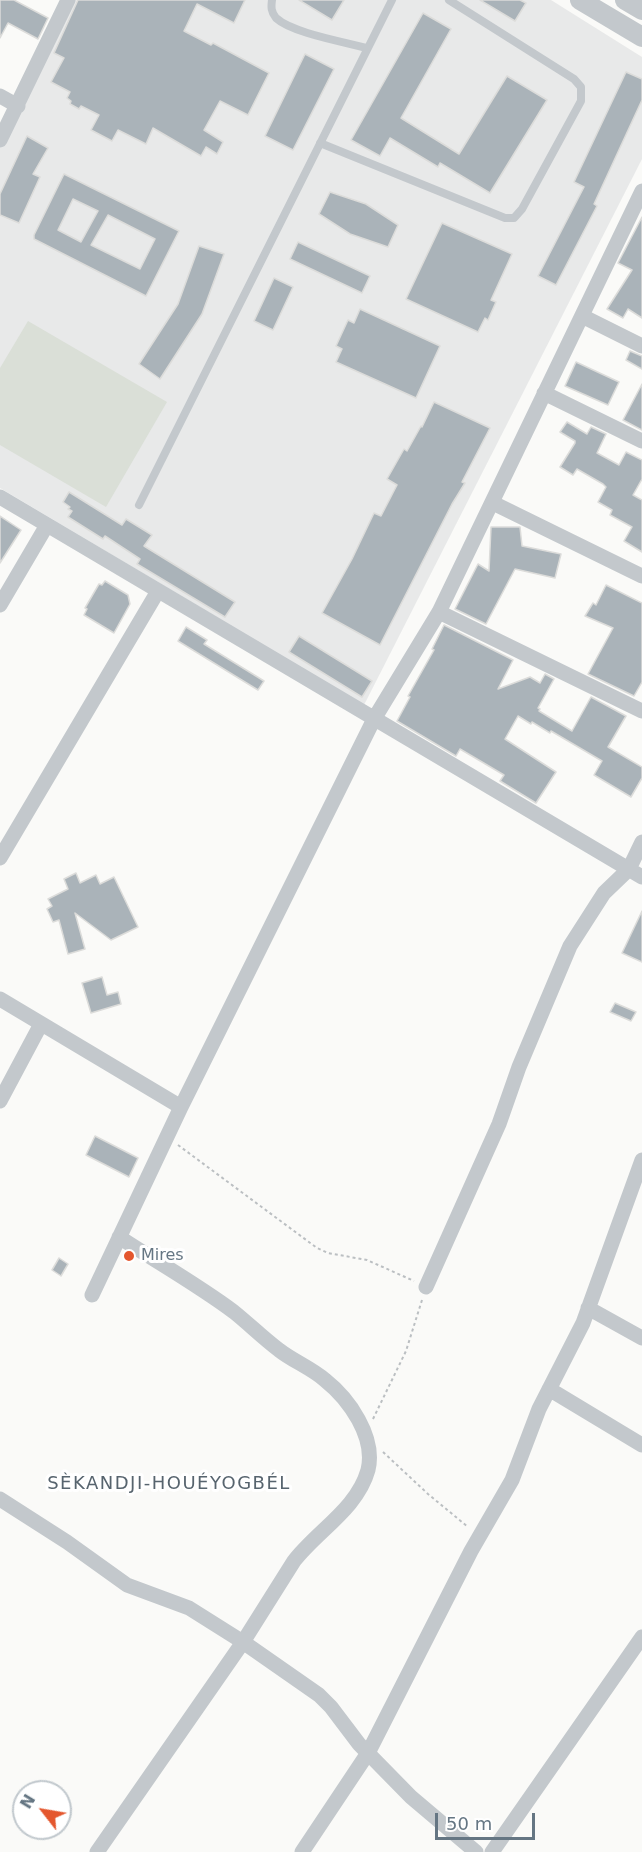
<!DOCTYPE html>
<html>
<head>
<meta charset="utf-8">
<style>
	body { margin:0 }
	#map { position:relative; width:642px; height:1852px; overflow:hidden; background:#fafaf8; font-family:"DejaVu Sans",sans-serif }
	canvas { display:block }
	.north { position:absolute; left:12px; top:1780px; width:60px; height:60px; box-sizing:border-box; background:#fff; border:2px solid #c1c8cd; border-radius:50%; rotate:301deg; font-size:16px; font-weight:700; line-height:24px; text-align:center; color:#657683 }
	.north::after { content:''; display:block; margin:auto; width:21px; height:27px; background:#e4572e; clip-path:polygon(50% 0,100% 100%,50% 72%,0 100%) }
	.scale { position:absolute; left:435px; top:1813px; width:100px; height:27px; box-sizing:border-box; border:3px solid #657683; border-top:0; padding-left:8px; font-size:18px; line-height:21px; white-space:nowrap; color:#657683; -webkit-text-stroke:4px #fff; paint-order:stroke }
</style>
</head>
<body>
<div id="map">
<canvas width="642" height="1852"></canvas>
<div class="north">N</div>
<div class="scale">50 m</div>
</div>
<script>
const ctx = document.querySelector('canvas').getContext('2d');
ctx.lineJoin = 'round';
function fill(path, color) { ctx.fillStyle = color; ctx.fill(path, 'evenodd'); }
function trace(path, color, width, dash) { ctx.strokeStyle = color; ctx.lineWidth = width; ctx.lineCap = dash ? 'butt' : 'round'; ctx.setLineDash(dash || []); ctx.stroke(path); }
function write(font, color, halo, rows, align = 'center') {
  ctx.font = font + ' "DejaVu Sans",sans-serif'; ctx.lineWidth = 6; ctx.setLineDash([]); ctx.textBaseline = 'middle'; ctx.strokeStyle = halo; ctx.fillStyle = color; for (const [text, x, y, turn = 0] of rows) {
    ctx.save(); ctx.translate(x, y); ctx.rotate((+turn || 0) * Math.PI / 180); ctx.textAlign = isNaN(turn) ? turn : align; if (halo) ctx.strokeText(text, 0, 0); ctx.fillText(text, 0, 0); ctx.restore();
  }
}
const built = new Path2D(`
	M72 0H551L642 57V159L364 705 0 488V146Z`);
const green = new Path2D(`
	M28 321 167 402 106 507 0 445V368Z`);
const building = new Path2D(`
	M0 0H14L48 18 38 39 8 23 0 38Z
	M78 0H245L234 23 197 4 184 31 211 45 213 43 269 73 248 115 220 101 204 130 223 142 217 154 206 147 201 156 153 128 146 144 118 130 112 141 91 130 99 115 81 106 79 109 70 104 71 101 67 98 70 92 51 82 64 58 54 53Z
	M299 0H344L332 20Z
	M480 0H520L526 3 515 21Z
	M423 13 451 29 401 118 459 154 507 76 547 100 490 193 440 163 438 167 390 138 380 156 351 140Z
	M305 54 334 69 293 150 265 136Z
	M626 72 642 79V100L594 204 597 206 556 285 538 276 584 187 574 182Z
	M27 136 48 148 33 174 40 177 19 223 0 215V194Z
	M64 174 179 231 146 296 34 239V235ZM73 199 98 211 81 242 58 230ZM108 215 155 239 140 269 91 245Z
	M330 192 366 204 398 225 388 247 350 234 319 214Z
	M642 217V318L628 309 623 318 607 309 632 270 618 263Z
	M442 223 512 254 491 300 496 302 488 320 485 318 478 332 406 299Z
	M298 242 370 276 362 293 290 259Z
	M199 246 224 254 202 314 160 379 139 364 178 304Z
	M274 278 293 287 273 330 254 321Z
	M360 309 440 346 416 398 336 362 342 349 336 346 348 320 354 323Z
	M630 351 642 356V369L626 360Z
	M576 362 619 382 608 405 565 386Z
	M642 384V430L623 420Z
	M434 402 490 428 462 482 465 483 452 504 380 645 322 613 352 559 374 513 381 516 397 485 387 479 404 449 407 451 421 426 422 427Z
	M567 422 587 434 591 427 606 434 597 453 619 465 626 452 642 460V479L633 495 642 500V552L624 541 632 527 610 515 612 510 598 502 606 487 603 484 577 469 573 475 560 467 575 443V441L560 432Z
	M69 492 122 525 126 519 152 535 144 546 235 602 225 617 137 564 140 559 105 536 103 539 68 517 72 511 68 509 70 507 63 502Z
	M0 516 21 530 0 563Z
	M491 527H520L522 546 561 554 555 578 515 569 486 624 455 609 478 564 489 571Z
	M105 581 128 595 130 604 114 633 84 615 87 609 85 608 99 584 102 585Z
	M606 585 642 603V682L634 696 588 674 613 628 585 616 593 603 596 605Z
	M444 625 513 660 498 689 530 677 540 683 545 674 554 679 538 708 540 709 539 711 572 731 591 697 626 716 608 747 642 767V778L631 797 594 775 602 761 551 731 550 733 532 722 531 724 518 716 505 739 556 772 536 803 500 781 504 775 460 749 456 756 397 721 410 697 408 696 434 650 432 649Z
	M186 627 207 640 204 644 264 681 258 690 178 641Z
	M299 636 372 681 362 697 289 652Z
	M76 873 80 883 96 875 100 884 114 877 138 927 111 940 75 913 85 949 68 954 59 920 53 922 47 909 52 906 48 899 68 889 64 879Z
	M642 911V962L622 953Z
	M102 977 107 995 118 992 121 1004 91 1013 82 983Z
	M615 1003 636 1012 631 1021 610 1012Z
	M95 1136 138 1158 129 1177 86 1155Z
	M59 1258 68 1264 61 1276 52 1270Z`);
const path = new Path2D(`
	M178 1145 317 1248 328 1253 367 1260 414 1281
	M373 1419 406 1351 422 1300
	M383 1452 428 1494 468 1527`);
const service = new Path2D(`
	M272 0C271 7 271 12 276 18 292 33 345 42 367 48
	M320 143 505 218H514L522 209 581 101V87L574 79 449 0
	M139 505 392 0`);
const minor = new Path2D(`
	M0 96 18 106
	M0 140 68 0
	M582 316 642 346
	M544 393 642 441
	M0 497 642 877
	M493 503 642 576
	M0 605 47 525
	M439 612 642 711
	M0 858 158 591
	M0 999 181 1107
	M0 1101 41 1024
	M426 1287 499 1124 519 1067 570 946 604 893 629 869 642 842
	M92 1295 181 1107 374 719 439 612 642 191
	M588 1308 642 1338
	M549 1389 642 1445
	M0 1499 67 1542 127 1585 189 1608 243 1642 319 1695 331 1707 359 1744 411 1797 476 1852
	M97 1852 243 1642 294 1561C318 1530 357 1509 368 1470 376 1437 349 1399 325 1380 311 1368 293 1361 279 1350 263 1338 249 1324 234 1312 198 1285 157 1262 119 1237
	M302 1852 368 1753 471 1551 512 1480 539 1409 583 1323 642 1160
	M492 1852 642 1637`);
const tertiary = new Path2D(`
	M580 0 642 37
	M625 0 642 10`);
const markers = [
	[129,1256,6,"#e4572e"]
];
const poiNames = [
	["Mires",141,1256]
];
const neighbourhoodNames = [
	["SÈKANDJI-HOUÉYOGBÉL",169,1484]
];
fill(built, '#e8e9e9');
fill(green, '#dadfd7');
fill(building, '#aab3b9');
trace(building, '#dcdcda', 1.5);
trace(path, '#bbbfc2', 2, [3, 3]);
trace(service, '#c3c8cc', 8);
trace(minor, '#c3c8cc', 15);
trace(tertiary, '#c3c8cc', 20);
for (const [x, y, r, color] of markers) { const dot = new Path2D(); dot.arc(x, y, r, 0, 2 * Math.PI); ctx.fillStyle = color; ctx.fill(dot); trace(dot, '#fff', 2); }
write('16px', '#657683', '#fff', poiNames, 'left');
ctx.letterSpacing = '1.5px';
write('18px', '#57646e', '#fff', neighbourhoodNames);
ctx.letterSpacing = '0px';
</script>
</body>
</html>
